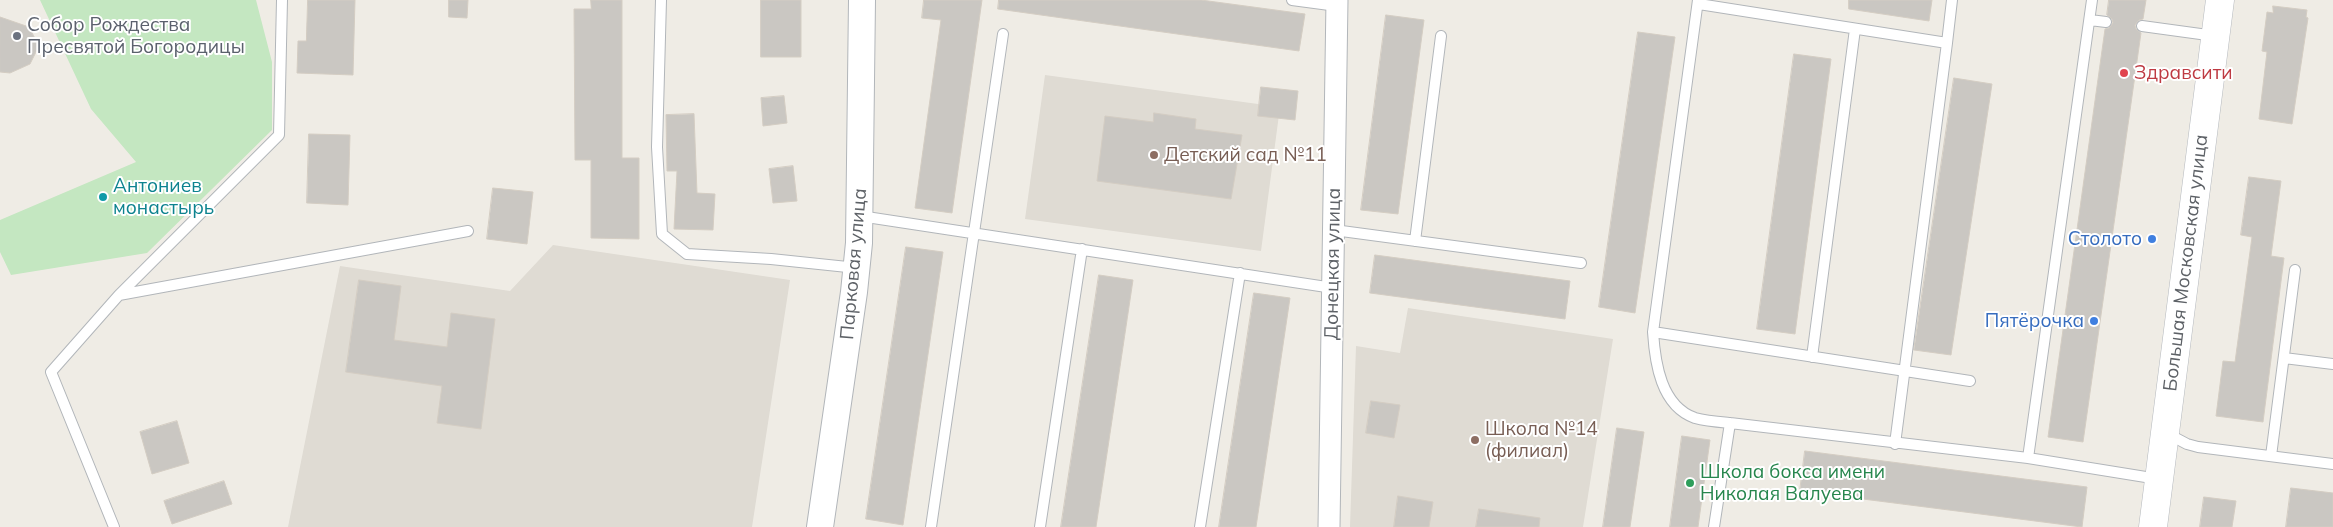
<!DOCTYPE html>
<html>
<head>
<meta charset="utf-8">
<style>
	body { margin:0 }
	canvas { display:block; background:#efece5 }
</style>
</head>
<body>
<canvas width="2333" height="527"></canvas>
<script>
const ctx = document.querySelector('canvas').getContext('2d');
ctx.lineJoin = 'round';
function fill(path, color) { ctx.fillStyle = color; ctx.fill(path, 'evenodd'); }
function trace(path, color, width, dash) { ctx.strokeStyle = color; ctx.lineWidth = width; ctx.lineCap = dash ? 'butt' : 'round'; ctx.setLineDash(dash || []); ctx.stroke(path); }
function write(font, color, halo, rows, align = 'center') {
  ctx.font = font + ' Mulish,sans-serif'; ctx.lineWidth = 4; ctx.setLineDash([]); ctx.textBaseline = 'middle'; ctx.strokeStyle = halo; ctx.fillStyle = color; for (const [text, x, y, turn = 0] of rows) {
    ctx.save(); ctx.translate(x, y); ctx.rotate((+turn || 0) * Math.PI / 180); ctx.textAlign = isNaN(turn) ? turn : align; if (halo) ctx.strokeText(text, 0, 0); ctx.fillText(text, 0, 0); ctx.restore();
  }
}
const education = new Path2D(`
	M1045 75 1280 107 1261 251 1025 219Z
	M553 245 790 280 752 527H288L340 266 510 291Z
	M1408 308 1613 339 1583 527H1350L1356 346 1400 353Z`);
const green = new Path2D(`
	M40 0H256L272 62V130L147 253 11 275 0 252V220L136 162 91 109Z`);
const building = new Path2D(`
	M308 0H355L353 75 297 73 298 41H306Z
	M449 0H468L467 18 449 17Z
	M591 0H622V158H639V239L591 238V160H575L574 9H591Z
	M761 0H801V57H761Z
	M924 0H982L952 213 915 208 941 20 922 18Z
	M999 0H1201L1305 14 1299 51 998 9Z
	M1849 0H1932L1929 21 1849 9Z
	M2109 0H2146L2143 19 2139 20 2135 25 2136 29 2141 33 2083 442 2048 437 2105 29 2109 28 2113 23 2112 19 2107 15Z
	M2273 6 2307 10 2306 17 2308 18 2292 124 2259 119 2267 52 2262 51 2267 12 2273 13Z
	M1386 15 1424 20 1398 214 1361 210Z
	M0 17 29 27 39 46 30 64 10 73 0 72Z
	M1638 32 1675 37 1635 313 1599 307Z
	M1794 54 1831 59 1795 334 1757 329Z
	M1954 78 1992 84 1951 355 1914 350Z
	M1261 87 1298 91 1295 120 1258 116Z
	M784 96 787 123 763 126 761 98Z
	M1154 113 1196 119 1195 129 1242 135 1231 199 1097 181 1105 116 1153 122Z
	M694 114 697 193 715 194 713 230 674 229 677 171H667L666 115Z
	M309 134 350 135 348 205 307 203Z
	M793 166 797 201 773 203 769 169Z
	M2249 177 2281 181 2271 256 2284 258 2263 422 2216 416 2223 361 2235 362 2252 237 2241 235Z
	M493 188 533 192 527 244 487 239Z
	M906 247 943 252 903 525 866 519Z
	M1375 255 1570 281 1565 319 1370 293Z
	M1099 275 1133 280 1096 527H1061Z
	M359 280 401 286 394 340 447 347 451 313 495 319 481 429 437 423 442 386 346 372Z
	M1254 293 1290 298 1256 527H1219Z
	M1371 401 1400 405 1394 438 1366 433Z
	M177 421 189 463 152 474 140 432Z
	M1617 428 1644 432 1630 527H1603Z
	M1682 436 1710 440 1698 527H1670Z
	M1805 451 2087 487 2082 527 1800 491Z
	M224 481 232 504 172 524 164 501Z
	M2291 488 2333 493V527H2286Z
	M1398 496 1433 502 1429 527H1394Z
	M2204 497 2236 501 2232 527H2200Z
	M1479 509 1540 518 1539 527H1476Z`);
const service = new Path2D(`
	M661 0 657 147 662 234 687 254 771 259 857 268
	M1292 0 1337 6
	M1698 0 1653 332C1655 363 1661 406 1695 418 1706 421 1719 422 1730 423L2028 458 2158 479
	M1699 4 1947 43 1952 0
	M2090 20 2106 22
	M2142 26 2215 36
	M860 216 1333 288
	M1334 230 1581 263
	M1415 241 1441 36
	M119 295 468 231
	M1653 332 1970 381
	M1812 357 1855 29
	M2284 358 2333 364
	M2168 434 2187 444 2198 447 2333 464
	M1895 444 1947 43
	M2271 456 2295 270
	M2028 458 2092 0
	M114 527 51 372 119 295 279 135 282 0
	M931 527 1003 34
	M1040 527 1082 249
	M1200 527 1240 273
	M1714 527 1730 423`);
const minor = new Path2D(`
	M1329 527 1337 0`);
const tertiary = new Path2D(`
	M820 527 854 292 859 243 862 0`);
const secondary = new Path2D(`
	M2153 527 2220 0`);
const markers = [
	[17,36,5,"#6b7280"],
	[2124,73,5,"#e0444e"],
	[1154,155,5,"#8d6e63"],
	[103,197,5,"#0f9aa8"],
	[2152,239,5,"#3f7fe0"],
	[2094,321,5,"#3f7fe0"],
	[1475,440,5,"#8d6e63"],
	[1690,483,5,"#2e9e5b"]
];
const worshipNames = [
	["Собор Рождества",27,25],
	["Пресвятой Богородицы",27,47]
];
const healthNames = [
	["Здравсити",2134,73]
];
const educationNames = [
	["Детский сад №11",1164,155],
	["Школа №14",1485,429],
	["(филиал)",1485,451]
];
const cultureNames = [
	["Антониев",113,186],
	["монастырь",113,208]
];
const shopNames = [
	["Столото",2142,239],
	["Пятёрочка",2084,321]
];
const streetNames = [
	["Большая Московская улица",2186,263,-83],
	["Парковая улица",854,264,-85],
	["Донецкая улица",1333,264,-89]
];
const leisureNames = [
	["Школа бокса имени",1700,472],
	["Николая Валуева",1700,494]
];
fill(education, '#dfdbd3');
fill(green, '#c4e7c1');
fill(building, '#cac7c2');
trace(building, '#d4cdc3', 1);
trace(service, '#b2b6ba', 12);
trace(minor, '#b2b6ba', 23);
trace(tertiary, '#b2b6ba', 28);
trace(secondary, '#b4b8bd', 29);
trace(service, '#fff', 10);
trace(minor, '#fff', 21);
trace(tertiary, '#fff', 26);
trace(secondary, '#fff', 28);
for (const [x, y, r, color] of markers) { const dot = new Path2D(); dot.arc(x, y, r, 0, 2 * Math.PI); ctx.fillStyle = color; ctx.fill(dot); trace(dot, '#fff', 2); }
write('19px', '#5b616d', '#fff', worshipNames, 'left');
write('19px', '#be3a42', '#fff', healthNames, 'left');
write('19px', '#785e54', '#fff', educationNames, 'left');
write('19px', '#0d838f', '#fff', cultureNames, 'left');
write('19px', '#366cbe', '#fff', shopNames, 'right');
write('19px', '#5d6166', '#fff', streetNames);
write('19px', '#27864d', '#fff', leisureNames, 'left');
</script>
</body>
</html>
